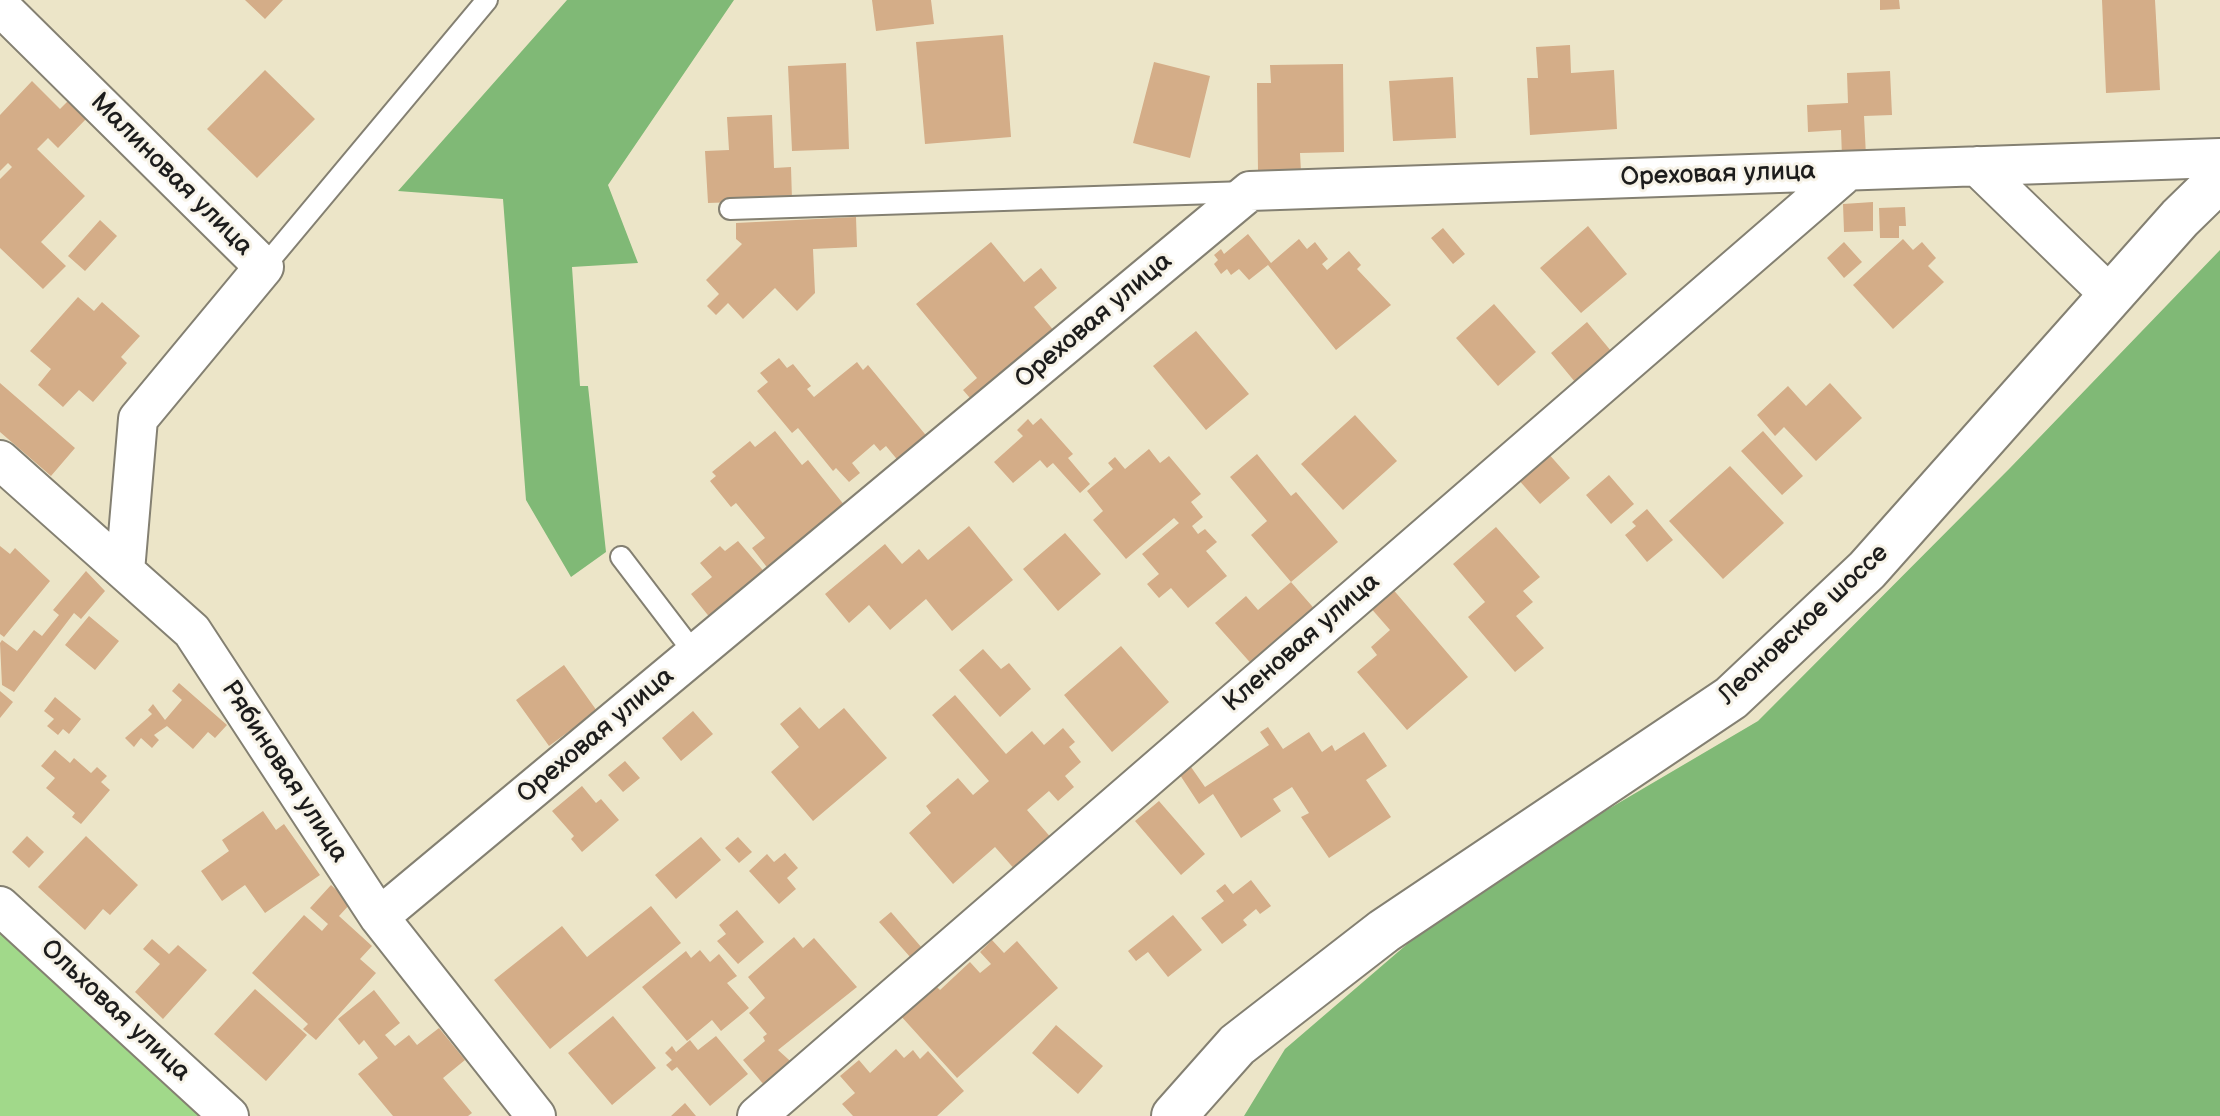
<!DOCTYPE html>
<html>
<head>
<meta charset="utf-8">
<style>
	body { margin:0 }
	canvas { display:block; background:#ece5c8 }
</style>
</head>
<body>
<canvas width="2220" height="1116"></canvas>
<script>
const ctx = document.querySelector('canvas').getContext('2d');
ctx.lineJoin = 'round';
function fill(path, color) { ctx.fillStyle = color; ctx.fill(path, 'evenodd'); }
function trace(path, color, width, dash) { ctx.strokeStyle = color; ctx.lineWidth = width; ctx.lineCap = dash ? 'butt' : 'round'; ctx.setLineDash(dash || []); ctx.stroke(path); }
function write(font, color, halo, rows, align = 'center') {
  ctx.font = font + ' "Balsamiq Sans",sans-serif'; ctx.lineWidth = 6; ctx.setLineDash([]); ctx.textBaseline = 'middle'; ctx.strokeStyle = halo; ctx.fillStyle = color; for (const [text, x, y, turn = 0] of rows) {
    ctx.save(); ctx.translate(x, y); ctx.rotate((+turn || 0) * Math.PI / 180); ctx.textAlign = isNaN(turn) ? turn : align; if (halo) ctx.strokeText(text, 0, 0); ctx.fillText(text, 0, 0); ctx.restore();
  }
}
const green = new Path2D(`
	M0 906 229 1116H0Z`);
const forest = new Path2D(`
	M567 0H734L608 185 638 263 572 267 580 386H588L606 552 571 577 526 500 503 199 398 191Z
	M2220 250V1116H1244L1285 1049 1469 891 1758 721 2010 468Z`);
const building = new Path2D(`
	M245 0H283L265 19Z
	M872 0H931L934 24 876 31Z
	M1880 0H1899L1900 9 1880 10Z
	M2102 0H2155L2160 90 2106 93Z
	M1003 35 1011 137 925 144 916 42Z
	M1570 45 1571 73 1614 70 1617 129 1530 135 1527 78H1538L1536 47Z
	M1154 62 1210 76 1190 158 1133 143Z
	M846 63 849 149 792 151 788 66Z
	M1343 64 1344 152 1300 153 1301 172H1258L1257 83H1271L1270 65Z
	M265 70 315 119 257 178 207 129Z
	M1890 71 1892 115 1864 116 1866 156 1842 157 1841 130 1808 132 1807 105 1848 103 1847 73Z
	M1453 77 1456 138 1393 141 1389 81Z
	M32 81 60 109 68 101 86 119 58 148 48 138 37 149 85 196 41 242 66 266 43 289 0 248V179L12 167 8 163 0 171V115Z
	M772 115 774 168 791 167 792 200 708 203 705 151 729 150 727 117Z
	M1873 202V231L1844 232 1843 204Z
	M1905 207 1906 226H1899V238H1880L1879 208Z
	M856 217 857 247 813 249 815 293 797 311 775 288 743 319 728 303 716 315 707 306 719 294 706 280 742 244 736 239V223Z
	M100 220 117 236 85 271 68 256Z
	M1588 226 1627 274 1581 313 1540 268Z
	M1443 228 1465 254 1453 264 1431 238Z
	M1248 234 1271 263 1299 239 1307 249 1315 242 1328 259 1322 264 1327 270 1349 251 1361 265 1357 269 1391 305 1336 350 1268 265 1249 280 1239 269 1231 275 1227 269 1221 274 1214 264 1218 260 1214 255 1221 249 1224 254Z
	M1903 239 1913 250 1922 242 1936 258 1928 266 1944 282 1893 329 1853 285Z
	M991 242 1024 282 1041 268 1057 288 1034 307 1055 332 980 395 978 392 970 398 963 390 977 378 916 304Z
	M1844 242 1862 262 1844 278 1827 258Z
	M78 297 94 311 102 302 140 336 121 357 127 363 93 402 79 390 63 407 38 385 51 369 30 351Z
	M1494 304 1536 352 1498 386 1456 338Z
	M1587 322 1616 357 1580 388 1551 353Z
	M1196 331 1249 394 1206 430 1153 366Z
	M779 358 787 368 793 364 811 386 807 389 814 397 857 362 863 370 868 365 929 439 900 463 886 446 880 451 874 444 852 463 860 473 849 482 836 468 833 471 798 428 792 433 757 391 768 382 760 373Z
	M0 383 75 448 51 476 0 432Z
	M1830 383 1862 418 1816 461 1784 427 1775 436 1757 415 1788 386 1806 406Z
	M1355 415 1397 461 1343 510 1301 464Z
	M1041 418 1073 454 1068 458 1090 484 1080 493 1053 463 1047 468 1040 460 1013 483 994 462 1023 436 1017 430 1028 419 1033 425Z
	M775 431 802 465 808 460 845 506 773 575 752 548 765 538 736 503 731 507 710 481 716 476 712 472 750 441 755 447Z
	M1763 431 1803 476 1782 495 1741 451Z
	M1149 449 1160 463 1169 456 1201 494 1191 502 1203 517 1192 526 1198 534 1205 529 1217 542 1206 551 1227 576 1188 608 1171 588 1159 598 1147 584 1159 574 1142 554 1179 523 1174 518 1126 559 1093 520 1103 511 1087 491 1113 469 1108 463 1115 457 1125 469Z
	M1547 452 1570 478 1540 504 1517 478Z
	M1257 454 1291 496 1296 492 1338 542 1291 582 1251 535 1267 521 1230 477Z
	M1730 466 1784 523 1723 579 1669 521Z
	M1609 475 1634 504 1611 524 1586 495Z
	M1647 509 1673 540 1647 562 1625 535 1636 526 1632 522Z
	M969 526 1013 580 952 631 926 599 890 630 869 605 849 623 825 594 885 544 902 564 919 549 928 560Z
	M1496 527 1540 577 1523 591 1533 602 1516 616 1544 648 1515 672 1468 617 1485 602 1453 564Z
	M1065 533 1101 574 1058 611 1023 569Z
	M738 541 767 575 715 624 691 594 712 577 700 563 720 546 725 551Z
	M0 546 10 554 15 548 50 581 4 637 0 634Z
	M86 571 105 591 81 619 74 613 14 692 2 685 0 643 2 640 17 651 34 630 42 636 59 615 53 610Z
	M1291 582 1318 613 1255 668 1215 623 1246 596 1258 610Z
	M1391 587 1468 677 1407 730 1357 672 1377 655 1371 647 1390 630 1369 606Z
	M89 616 119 641 95 670 65 645Z
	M1121 646 1169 702 1112 752 1064 695Z
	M983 649 1001 669 1009 663 1031 689 1000 717 959 670Z
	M564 665 597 711 549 746 516 700Z
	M179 683 227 725 215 738 208 732 193 749 167 726 154 735 159 740 152 748 141 738 134 747 125 738 152 714 148 710 153 704 165 720 182 700 172 691Z
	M0 691 13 702 0 718Z
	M955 695 1006 754 1032 731 1044 745 1063 728 1075 742 1069 747 1081 762 1065 776 1074 787 1058 801 1049 791 1027 810 1053 840 1017 872 995 847 953 884 909 833 931 813 926 806 958 778 973 795 989 781 932 715Z
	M55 697 81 719 69 734 63 729 58 735 47 726 54 719 44 711Z
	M800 707 819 729 844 708 887 758 813 821 771 772 799 747 780 724Z
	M693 711 713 734 681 761 662 738Z
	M1268 727 1283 749 1309 732 1322 752 1332 745 1335 751 1364 732 1387 766 1366 780 1391 817 1329 858 1301 817 1309 813 1292 787 1273 799 1281 811 1241 838 1213 794 1199 804 1180 775 1191 767 1205 787 1269 745 1260 732Z
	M55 750 70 763 74 758 91 773 97 767 107 776 101 782 110 790 81 824 72 817 75 813 46 788 55 778 41 766Z
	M625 761 640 778 623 792 608 775Z
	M582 786 596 803 601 799 619 820 582 852 571 839 574 836 552 811Z
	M1159 801 1205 854 1181 875 1135 821Z
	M263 811 276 830 284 824 320 875 265 913 245 885 222 901 201 871 229 851 222 840Z
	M27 836 44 852 29 868 12 852Z
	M86 836 138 885 110 915 103 909 85 930 38 887Z
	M701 837 721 860 676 899 655 875Z
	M738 837 752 852 739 863 725 848Z
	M785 853 798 868 787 878 796 889 779 904 749 871 767 854 774 862Z
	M1251 880 1271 906 1260 914 1256 909 1243 920 1247 925 1222 944 1201 918 1224 901 1216 891 1225 884 1233 894Z
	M331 885 351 903 339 916 372 946 360 959 376 973 316 1040 303 1029 308 1024 252 973 304 915 322 931 328 924 310 908Z
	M651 906 681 943 550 1049 494 980 562 926 587 957Z
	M737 910 764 942 738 964 717 941 726 934 719 925Z
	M891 912 922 948 911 958 879 922Z
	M1173 915 1202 950 1168 977 1148 952 1136 961 1128 951Z
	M794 937 803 948 814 938 857 987 778 1050 798 1068 770 1092 743 1060 765 1041 763 1037 767 1034 749 1013 765 998 748 977Z
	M152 939 169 954 178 945 207 970 163 1019 135 992 160 964 143 949Z
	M992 940 1004 953 1017 941 1058 988 957 1078 900 1015 934 984 940 990 970 962 980 973 991 964 980 952Z
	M700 950 710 962 719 954 737 976 727 983 749 1008 721 1031 712 1020 687 1041 642 987 686 951 691 958Z
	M255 989 307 1035 266 1081 214 1034Z
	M374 990 400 1023 385 1035 395 1046 409 1035 417 1045 439 1028 465 1060 443 1078 472 1113 468 1116H393L358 1074 378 1058 364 1040 359 1045 338 1019Z
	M613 1016 656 1068 612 1105 568 1053Z
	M1056 1025 1103 1066 1078 1094 1032 1053Z
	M716 1036 748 1074 710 1106 677 1067 672 1071 666 1065 672 1060 665 1053 672 1046 676 1052 690 1040 698 1050Z
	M896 1049 904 1058 913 1050 920 1059 928 1051 964 1091 937 1116H853L842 1104 855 1093 840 1076 859 1060 870 1073Z
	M685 1103 696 1116H671Z`);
const service = new Path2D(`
	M730 209 1246 192
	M264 267 487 0
	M621 557 695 654`);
const minor = new Path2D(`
	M0 6 264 267 138 419 125 571
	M1977 166 2111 296
	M0 460 192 631 379 917 536 1116
	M0 906 229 1116
	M379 917 1250 191 2220 158
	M757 1116 1848 171`);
const secondary = new Path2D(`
	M1174 1116 1237 1045 1384 931 1731 698 1867 570 2180 218 2220 179`);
const streetNames = [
	["Малиновая улица",171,175,45],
	["Ореховая улица",1718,175,-2],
	["Ореховая улица",1094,321,-40],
	["Леоновское шоссе",1804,625,-43],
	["Кленовая улица",1302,643,-41],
	["Ореховая улица",596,736,-40],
	["Рябиновая улица",284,772,57],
	["Ольховая улица",115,1011,43]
];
fill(green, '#a1d98a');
fill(forest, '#80b976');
fill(building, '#d4ad88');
trace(service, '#848072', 24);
trace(minor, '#848072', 42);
trace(secondary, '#848072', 48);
trace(service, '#fff', 20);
trace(minor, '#fff', 38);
trace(secondary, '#fff', 44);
write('26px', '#1c1c1c', '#f7f3e8', streetNames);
</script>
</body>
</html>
